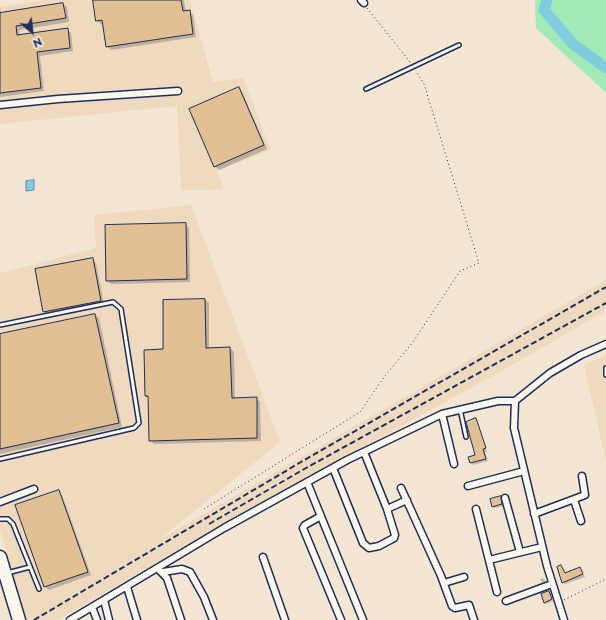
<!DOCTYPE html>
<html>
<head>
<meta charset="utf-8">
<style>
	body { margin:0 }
	#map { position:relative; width:606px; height:620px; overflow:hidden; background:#f4e6d2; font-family:"Playpen Sans",sans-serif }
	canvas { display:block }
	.north { position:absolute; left:12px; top:12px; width:40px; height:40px; -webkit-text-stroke:3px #fbf7ec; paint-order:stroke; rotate:152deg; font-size:11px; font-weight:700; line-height:16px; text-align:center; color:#1b2f5e }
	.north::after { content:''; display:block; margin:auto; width:14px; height:18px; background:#1b2f5e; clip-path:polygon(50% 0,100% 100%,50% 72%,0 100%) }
</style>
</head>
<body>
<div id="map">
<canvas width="606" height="620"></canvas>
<div class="north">N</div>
</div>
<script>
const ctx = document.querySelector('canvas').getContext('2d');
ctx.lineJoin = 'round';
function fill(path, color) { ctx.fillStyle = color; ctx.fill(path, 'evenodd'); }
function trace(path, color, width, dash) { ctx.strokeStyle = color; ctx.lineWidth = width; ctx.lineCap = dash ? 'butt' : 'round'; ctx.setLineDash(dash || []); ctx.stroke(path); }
const built = new Path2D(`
	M43 0H190L213 82 243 78 271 150 217 171 224 189 181 191 177 106 0 124V7Z
	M191 205 280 442 159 540 606 280V311L493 376 233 518 58 620H28L22 608 0 530V273L96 248 94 215Z
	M606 355V461L584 365Z`);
const green = new Path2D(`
	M535 0H606V93L536 28Z`);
const water = new Path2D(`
	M34 180V190L26 191V181Z`);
const shadow = new Path2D(`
	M94 0H184L186 12H189L193 15 196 37 111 50 107 46 104 24H101L97 21Z
	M63 4 67 7 69 22 19 30 20 36 67 29 71 33 73 51 40 56 44 91 0 97V7L1 14Z
	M239 88 242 92 267 149 219 170 215 166Z
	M185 224 189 228 190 282 111 284 107 280Z
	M93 260 96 263 104 305 48 315 44 311Z
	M205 300 209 303V349L230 348 234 352 235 399 256 398 260 402 261 441 154 444 150 440 149 399 146 396 145 351 164 350Z
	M95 315 99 318 122 427 0 454V336Z
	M475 420 487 451 485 452 488 461 473 465 471 462 476 456Z
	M58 491 62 495 91 575 49 590 45 586Z
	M501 497 503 506 495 508 493 506Z
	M561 566 565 573 580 568 585 577 565 584 563 582Z
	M543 578 546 582 542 583 540 579Z
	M549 592 553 601 546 604 545 602Z`);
const river = new Path2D(`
	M547 0 544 10 573 44 606 68`);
const building = new Path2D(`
	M93 0H181L183 11 190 10 193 34 106 47 102 20 96 21Z
	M63 3 66 18 16 26 17 35 68 28 70 48 37 52 41 88 0 93V13Z
	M239 87 264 145 214 167 189 109Z
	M186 223 187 279 106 281 105 225Z
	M93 258 101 301 43 312 35 269Z
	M205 299 206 348 230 347 232 398 257 397V438L149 441 148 396H145L144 350 163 349V300Z
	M95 314 119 423 0 449V334Z
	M476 418 486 448 483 449 486 459 470 463 468 457 475 455 466 422Z
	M59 490 88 572 44 587 15 505Z
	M501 496 502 504 492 507 490 499Z
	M561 565 565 573 580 567 583 574 562 583 557 567Z
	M549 591 552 599 544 603 541 594Z`);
const path = new Path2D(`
	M367 8 410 62
	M204 509 360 412 385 376 413 342 460 271 479 263 424 84 416 71
	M564 600 606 579`);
const lane = new Path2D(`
	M366 89 459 45
	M0 325 113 302 121 309 139 423 134 428 0 459
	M606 368V375
	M460 409 466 437
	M0 519H8L13 524 39 589
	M7 573 30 567`);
const street = new Path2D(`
	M361 0 364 3
	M0 105 58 99 178 91
	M515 401 514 428 547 566 564 620
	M442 414 454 464
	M333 468 363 543 369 548 379 546 394 538 395 535 387 509 364 452
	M307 482 363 620
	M468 486 524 471
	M401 488 441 576 452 606 455 608 469 605 474 620
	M505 498 520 552
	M574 500 581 521
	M0 502 34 489
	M387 509 407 500
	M476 509 497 592
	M534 514 585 495 582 476
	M321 516 305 525 303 528 341 620
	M263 557 285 620
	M489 560 542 547
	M160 571 167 578 181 620
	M163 572 182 569 190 572 204 597 213 620
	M444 583 464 577
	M127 587 137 620
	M104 600 109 620
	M506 601 552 584
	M92 607 97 620
	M70 620 224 528 347 460 442 414 498 401H515L550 373 581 355 606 344`);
const highway = new Path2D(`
	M0 557 19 620`);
const rail = new Path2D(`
	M209 524 306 468 606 303
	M34 620 301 462 606 287`);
fill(built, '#efdabf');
fill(green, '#a2ebb9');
fill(water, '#80cddf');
trace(water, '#588eab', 1);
fill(shadow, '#0003');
trace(river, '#80cddf', 11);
fill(building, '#e3bf94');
trace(building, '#1b2f5e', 1);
trace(lane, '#1b2f5e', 6);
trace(street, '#1b2f5e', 9);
trace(highway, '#1b2f5e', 15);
trace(path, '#1b2f5e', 1, [1, 3]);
trace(lane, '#fbf7ec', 3);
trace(street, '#fbf7ec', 6);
trace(highway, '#fbf7ec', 12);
trace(rail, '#1b2f5e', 2, [6, 3]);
</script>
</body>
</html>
